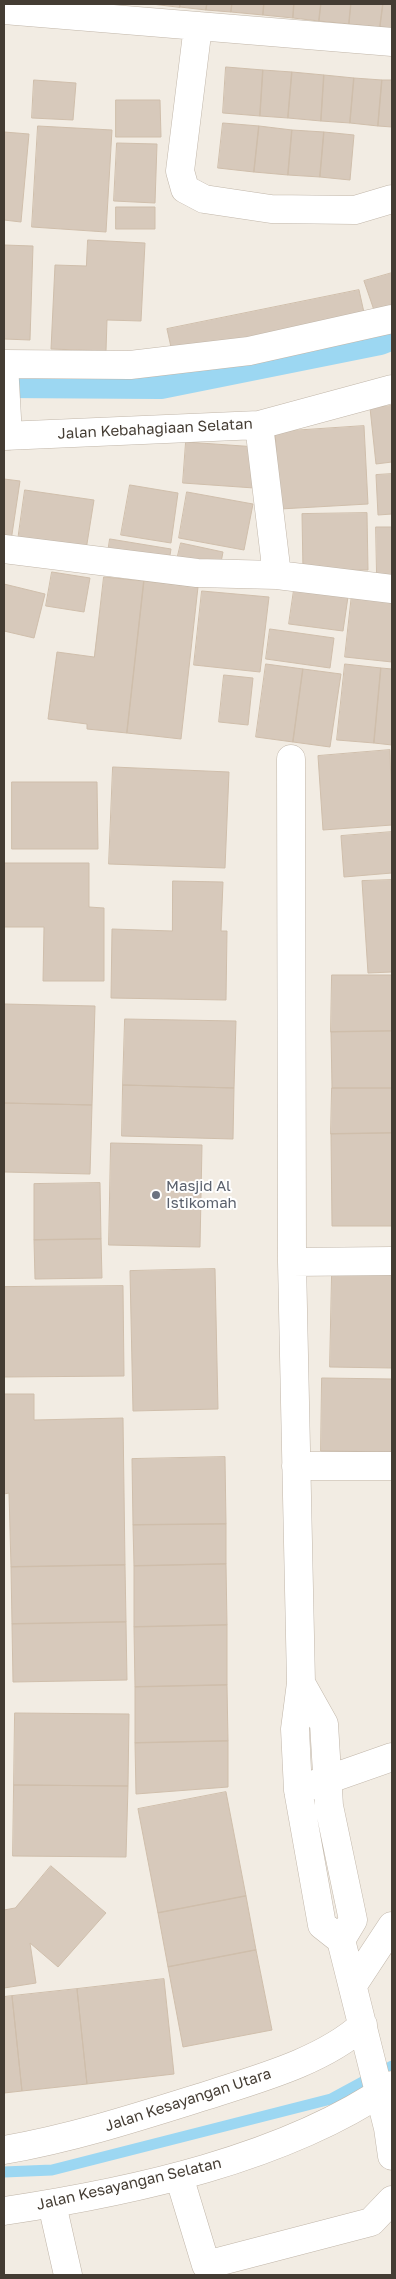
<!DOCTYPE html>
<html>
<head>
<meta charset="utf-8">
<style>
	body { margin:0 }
	#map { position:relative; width:396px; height:2279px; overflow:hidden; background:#f2ece3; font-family:"Golos Text",sans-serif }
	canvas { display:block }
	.frame { position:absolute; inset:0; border:5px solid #443c33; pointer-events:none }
</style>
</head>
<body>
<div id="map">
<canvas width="396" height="2279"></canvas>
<div class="frame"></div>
</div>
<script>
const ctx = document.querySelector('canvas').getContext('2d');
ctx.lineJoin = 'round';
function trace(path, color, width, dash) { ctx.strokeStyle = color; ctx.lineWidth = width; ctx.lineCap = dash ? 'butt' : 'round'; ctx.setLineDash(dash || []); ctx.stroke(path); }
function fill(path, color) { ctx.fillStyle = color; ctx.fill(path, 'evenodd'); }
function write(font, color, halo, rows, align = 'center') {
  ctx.font = font + ' "Golos Text",sans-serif'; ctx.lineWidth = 4; ctx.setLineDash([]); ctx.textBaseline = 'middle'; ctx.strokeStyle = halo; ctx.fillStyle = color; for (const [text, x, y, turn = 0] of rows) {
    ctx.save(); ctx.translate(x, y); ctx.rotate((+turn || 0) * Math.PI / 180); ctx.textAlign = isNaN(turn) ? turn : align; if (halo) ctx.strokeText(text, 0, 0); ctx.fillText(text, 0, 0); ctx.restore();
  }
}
const stream = new Path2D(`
	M4 2172 52 2170 331 2099 392 2066`);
const canal = new Path2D(`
	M4 379 160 380 379 336 392 331`);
const building = new Path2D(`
	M152 4H180V7Z
	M180 4H207L206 10 180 7Z
	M207 4H232L231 12 206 10Z
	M232 4H264L263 15 231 12Z
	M264 4H294L293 18 263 15Z
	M294 4H321L319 21 293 18Z
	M321 4H351L349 24 319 21Z
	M351 4H383L380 27 349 24Z
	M383 4H392V28L380 27Z
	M226 67 263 70 260 116 223 113Z
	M263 70 292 72 288 118 260 116Z
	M292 72 324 75 321 121 288 118Z
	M324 75 354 78 350 123 321 121Z
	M354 78 382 80 378 126 350 123Z
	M34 80 76 83 73 120 32 118Z
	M382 80H392V127L378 126Z
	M116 100H160L161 137H116Z
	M223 123 259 126 254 172 218 168Z
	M38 126 112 130 106 232 32 227Z
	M259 126 292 130 288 175 254 172Z
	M292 130 324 132 320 177 288 175Z
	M4 132 29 134 21 222 4 220Z
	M324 132 354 135 350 180 320 177Z
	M117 143 157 144 155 203 114 201Z
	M116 207H155V229H116Z
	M88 240 145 243 141 321 107 320 106 351 51 349 55 265 86 266Z
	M4 245 33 246 30 340 4 339Z
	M392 273V311L376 316 364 281Z
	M359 290 365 317 173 356 167 329Z
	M392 406V462L376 464 370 408Z
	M364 426 368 504 280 509 275 432Z
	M186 442 257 447 254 488 183 483Z
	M392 474V514L378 515 376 475Z
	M4 479 20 481 11 541 4 540Z
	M130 485 178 493 171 543 121 535Z
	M25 490 94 500 86 550 18 540Z
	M187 492 253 504 244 550 179 538Z
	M367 513 368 570 303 571 302 514Z
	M376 527H392V576H377Z
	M110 539 171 549 168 568 107 559Z
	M181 543 223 552 219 573 176 564Z
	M52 572 90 578 84 612 46 606Z
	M104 577 144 581 127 733 87 729V724L48 719 57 652 94 657Z
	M144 581 198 587 181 739 127 733Z
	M295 583 349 590 343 631 289 624Z
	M4 584 45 594 34 638 4 631Z
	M202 591 269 597 260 672 194 665Z
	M352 594 392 598V662L345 657Z
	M270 629 334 638 330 668 266 659Z
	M266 664 303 669 293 742 256 737Z
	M345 664 381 668 374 743 337 740Z
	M381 668 392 669V745L374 743Z
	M303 669 341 674 330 747 293 742Z
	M224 675 253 678 248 725 219 722Z
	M390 750 392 825 323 830 318 756Z
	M113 767 229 772 225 868 109 864Z
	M12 782H97L98 849H12Z
	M392 832V873L344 877 341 836Z
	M4 863H89V907L104 908V981H43L44 927H4Z
	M392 880V972L368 973 362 881Z
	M173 881 223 882 221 931H227L226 1000 111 998 112 929 172 931Z
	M332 975H392V1031L331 1032Z
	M4 1004 95 1006 92 1105 4 1103Z
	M125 1019 236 1021 234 1088 123 1085Z
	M392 1031V1088H332L331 1032Z
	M123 1085 234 1088 233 1139 122 1136Z
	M332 1088H392V1133L331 1134Z
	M4 1103 92 1105 90 1174 4 1172Z
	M392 1133V1226H332L331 1134Z
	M111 1143 202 1145 200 1247 109 1245Z
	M100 1183 101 1239 34 1240V1184Z
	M101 1239 102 1278 35 1279 34 1240Z
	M215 1269 218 1409 133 1411 130 1271Z
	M332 1274H392V1368L330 1367Z
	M123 1286 124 1376 4 1377V1287Z
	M322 1378 392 1379V1452L321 1451Z
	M4 1394H34V1420L123 1418 125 1565 11 1567 9 1493 4 1494Z
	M225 1457 226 1524 133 1525 132 1459Z
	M226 1524V1564L134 1566 133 1525Z
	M226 1564 227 1625 134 1627V1566Z
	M125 1565 126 1622 12 1624 11 1567Z
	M126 1622 127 1680 13 1682 12 1624Z
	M227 1625V1685L135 1687 134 1627Z
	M227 1685 228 1741 135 1743V1687Z
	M15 1713 129 1714 128 1786 14 1785Z
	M228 1741V1787L136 1794 135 1743Z
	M14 1785 128 1786 126 1857 13 1856Z
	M226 1792 246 1896 158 1913 138 1809Z
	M51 1866 106 1913 58 1967 30 1943 36 1983 4 1988V1910L15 1908Z
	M246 1896 256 1950 168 1967 158 1913Z
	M256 1950 272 2030 183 2047 168 1967Z
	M164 1979 174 2074 87 2084 77 1989Z
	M77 1989 87 2084 22 2091 12 1996Z
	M12 1996 22 2091 4 2093V1997Z`);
const minor = new Path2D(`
	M4 10 392 42
	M198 26 180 171 185 189 204 199 271 209 355 210 392 199
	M4 364 130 365 249 351 392 319
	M4 364 8 436
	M259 425 277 575 392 589
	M4 436 259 425 392 389
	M4 549 197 573 277 575
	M291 759 292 1262 301 1683 295 1729 298 1790
	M292 1262 392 1261
	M296 1466H392
	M301 1683 324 1724 329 1806 353 1920 341 1940
	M392 1757 298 1790 322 1925 341 1940 388 2128 392 2156
	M353 1985 392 1926
	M4 2150C73 2138 138 2117 205 2096 257 2079 322 2062 363 2025
	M179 2176 206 2265 371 2222 392 2200
	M52 2204 68 2275
	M4 2211C131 2192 285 2159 392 2085`);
const markers = [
	[156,1195,5,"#6b7280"]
];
const streetNames = [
	["Jalan Kebahagiaan Selatan",155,429,-3],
	["Jalan Kesayangan Utara",188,2100,-18],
	["Jalan Kesayangan Selatan",129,2184,-13]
];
const worshipNames = [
	["Masjid Al",166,1186],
	["Istikomah",166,1203]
];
trace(stream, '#9cd7f2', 11);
trace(canal, '#9cd7f2', 38);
fill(building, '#d7c9bb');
trace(building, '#cfbeab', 1);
trace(minor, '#c1b6a9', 29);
trace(minor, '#fff', 28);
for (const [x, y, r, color] of markers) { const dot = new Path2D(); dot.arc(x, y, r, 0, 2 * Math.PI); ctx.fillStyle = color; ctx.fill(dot); trace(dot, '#fff', 2); }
write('15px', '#443c33', '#fff', streetNames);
write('15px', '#5b616d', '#fff', worshipNames, 'left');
</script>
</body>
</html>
